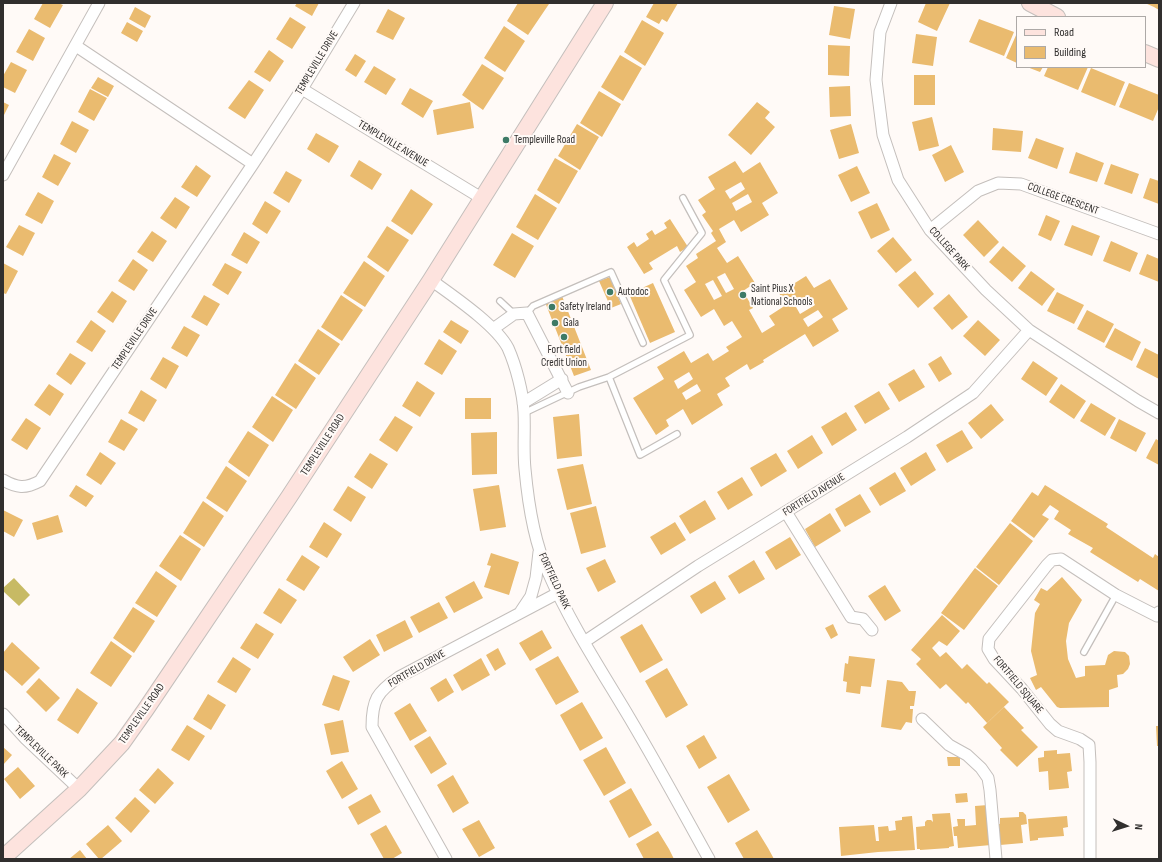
<!DOCTYPE html>
<html>
<head>
<meta charset="utf-8">
<style>
	body { margin:0 }
	#map { position:relative; width:1162px; height:862px; overflow:hidden; background:#fffaf7; font-family:"Sofia Sans Condensed",sans-serif }
	canvas { display:block }
	.frame { position:absolute; inset:0; border:4px solid #312f2e; pointer-events:none }
	.legend { position:absolute; left:1016px; top:16px; width:130px; height:52px; box-sizing:border-box; background:#fffaf7; border:1px solid #ada9a7; margin:0; padding:5px 7px; list-style:none; font-size:12px; color:#312f2e }
	.legend li { display:flex; align-items:center; gap:8px; height:20px }
	.legend b { width:20px; border:1px solid #ada9a7 }
	.north { position:absolute; left:1106px; top:806px; width:40px; height:40px; -webkit-text-stroke:3px #fffaf7; paint-order:stroke; rotate:94deg; font-size:11px; font-weight:700; line-height:16px; text-align:center; color:#312f2e }
	.north::after { content:''; display:block; margin:auto; width:14px; height:18px; background:#312f2e; clip-path:polygon(50% 0,100% 100%,50% 72%,0 100%) }
</style>
</head>
<body>
<div id="map">
<canvas width="1162" height="862"></canvas>
<div class="frame"></div>
<ul class="legend">
<li><b style="height:5px;background:#fde3de"></b>Road</li>
<li><b style="height:11px;background:#eabb6f"></b>Building</li>
</ul>
<div class="north">N</div>
</div>
<script>
const ctx = document.querySelector('canvas').getContext('2d');
ctx.lineJoin = 'round';
function fill(path, color) { ctx.fillStyle = color; ctx.fill(path, 'evenodd'); }
function trace(path, color, width, dash) { ctx.strokeStyle = color; ctx.lineWidth = width; ctx.lineCap = dash ? 'butt' : 'round'; ctx.setLineDash(dash || []); ctx.stroke(path); }
function write(font, color, halo, rows, align = 'center') {
  ctx.font = font + ' "Sofia Sans Condensed",sans-serif'; ctx.lineWidth = 4; ctx.setLineDash([]); ctx.textBaseline = 'middle'; ctx.strokeStyle = halo; ctx.fillStyle = color; for (const [text, x, y, turn = 0] of rows) {
    ctx.save(); ctx.translate(x, y); ctx.rotate((+turn || 0) * Math.PI / 180); ctx.textAlign = isNaN(turn) ? turn : align; if (halo) ctx.strokeText(text, 0, 0); ctx.fillText(text, 0, 0); ctx.restore();
  }
}
const water = new Path2D(`
	M14 578 30 595 19 606 3 591V588Z`);
const building = new Path2D(`
	M43 3H58L63 5 50 28 34 19Z
	M297 3H319L312 16 295 6Z
	M518 3 549 4 528 35 507 21Z
	M654 3H678L667 22 662 19 659 24 646 17Z
	M926 3H950L937 31 918 22Z
	M1145 3H1159V10L1154 7Z
	M834 6 855 9 850 39 829 35Z
	M135 7 151 16 145 28 129 19Z
	M388 9 405 18 393 40 376 32Z
	M290 17 306 27 292 49 276 39Z
	M979 19 1014 32 1004 56 969 42Z
	M642 20 664 33 645 66 624 52Z
	M127 22 143 31 137 42 121 33Z
	M504 26 525 41 505 72 484 58Z
	M29 29 45 38 33 61 16 52Z
	M1017 33V63L1006 58Z
	M916 34 937 37 933 66 912 63Z
	M828 45 850 46 849 76 828 75Z
	M269 50 284 61 270 82 254 72Z
	M355 54 366 61 356 77 345 70Z
	M620 55 642 68 623 101 601 87Z
	M11 62 27 70 15 93 3 87V76Z
	M482 64 504 78 483 110 462 95Z
	M374 66 396 79 386 95 364 82Z
	M1027 67H1043L1040 72Z
	M1048 67H1088L1078 90 1044 76Z
	M1091 68 1125 82 1115 106 1081 92Z
	M914 75H935V105H914Z
	M98 77 114 86 108 97 91 88Z
	M249 80 264 90 245 119 228 108Z
	M1129 83 1159 95V107L1153 121 1119 107Z
	M850 86 851 116 830 117 829 87Z
	M410 88 433 101 423 118 401 104Z
	M90 89 107 98 94 121 78 112Z
	M599 91 621 104 602 137 580 123Z
	M3 102 9 105 3 117Z
	M470 102 474 128 437 135 433 110Z
	M757 102 770 112 765 118 775 127 751 155 728 135Z
	M932 117 939 146 919 151 912 122Z
	M72 121 89 130 76 153 60 144Z
	M577 124 599 137 580 170 558 156Z
	M851 124 859 153 839 159 830 130Z
	M993 128 1023 131 1021 152 992 150Z
	M316 133 339 146 329 163 307 149Z
	M1036 138 1064 148 1057 169 1028 158Z
	M951 145 964 172 945 182 932 155Z
	M1076 152 1104 163 1097 182 1069 173Z
	M54 154 71 163 58 186 42 177Z
	M555 158 578 171 559 204 537 190Z
	M359 160 382 174 372 190 350 176Z
	M735 161 743 173 760 162 778 193 762 203 769 215 741 232 734 220 719 229 726 242 717 248 727 263 738 256 755 283 743 291 753 308 749 310 762 333 775 325 769 316 786 305 779 293 806 276 814 288 830 279 848 309 832 319 839 331 813 347 805 334 763 360 764 362 750 370 747 364 725 378 730 386 717 394 723 405 692 425 683 409 666 420 669 426 656 435 633 398 664 379 657 367 684 351 691 363 708 353 713 361 729 351 726 347 742 337 732 321 724 326 714 309 701 317 684 290 696 282 686 266 698 258 696 254 716 241 711 233 713 231 702 215 706 212 698 200 715 189 708 177ZM741 182 745 189 730 199 725 191ZM748 194 752 202 736 211 732 203ZM725 273 734 289 726 293 717 277ZM713 280 722 296 714 300 705 284ZM811 298 815 305 800 314 796 307ZM818 310 823 317 808 327 803 319ZM689 372 693 379 678 389 674 381ZM697 384 701 391 686 400 682 393Z
	M1111 164 1139 174 1132 194 1104 184Z
	M196 165 211 176 197 197 181 187Z
	M857 166 870 193 851 202 838 175Z
	M286 171 302 180 289 203 273 193Z
	M1150 178 1159 181V204L1143 198Z
	M411 189 433 204 412 235 391 221Z
	M38 192 54 201 42 224 25 215Z
	M535 194 557 208 538 240 516 227Z
	M175 197 190 207 176 229 160 218Z
	M265 201 281 211 267 234 252 224Z
	M877 203 890 230 871 239 858 212Z
	M1046 215 1060 221 1051 241 1038 235Z
	M670 219 688 247 680 252 677 246 649 263 653 269 644 274 627 247 634 242 637 247 649 239 646 234 652 230 655 235 667 228 664 223Z
	M978 220 999 242 984 257 963 235Z
	M19 225 35 233 23 256 6 247Z
	M1072 225 1100 236 1092 256 1064 245Z
	M387 226 409 240 388 272 367 257Z
	M152 231 167 241 153 262 137 252Z
	M244 232 260 242 247 264 231 255Z
	M512 233 534 246 515 278 493 265Z
	M893 237 912 260 896 273 877 251Z
	M1111 241 1138 253 1130 272 1103 261Z
	M1003 246 1026 266 1012 282 989 262Z
	M1147 254 1159 259V282L1139 274Z
	M133 259 148 270 134 291 118 281Z
	M364 261 385 276 365 307 343 293Z
	M3 263 18 271 6 294 3 293Z
	M225 263 242 272 228 295 212 285Z
	M915 271 934 294 918 308 898 285Z
	M1031 271 1055 289 1042 306 1018 288Z
	M610 277 621 304 611 308 599 281Z
	M653 283 675 332 650 343 629 294Z
	M112 291 127 301 113 323 97 312Z
	M1057 292 1084 305 1074 324 1047 311Z
	M949 294 968 317 952 330 933 308Z
	M204 295 220 304 207 326 191 317Z
	M341 295 363 310 342 341 321 327Z
	M562 296 591 370 574 376 545 302Z
	M1087 310 1114 324 1104 343 1077 329Z
	M91 320 106 331 92 352 76 342Z
	M451 320 469 331 461 344 443 332Z
	M978 320 1000 340 985 356 963 336Z
	M184 326 200 335 187 357 171 348Z
	M1115 328 1141 342 1132 361 1105 347Z
	M318 329 340 344 319 375 298 361Z
	M439 339 457 351 442 375 424 364Z
	M1145 348 1159 355V379L1136 367Z
	M70 353 86 363 71 385 56 374Z
	M941 356 952 374 939 382 928 364Z
	M163 357 179 366 166 389 150 379Z
	M1033 361 1058 378 1046 396 1021 379Z
	M295 363 316 378 296 409 275 395Z
	M914 369 925 387 899 402 888 384Z
	M417 381 435 393 420 417 402 406Z
	M49 384 64 394 50 416 34 405Z
	M1061 384 1086 401 1074 419 1049 402Z
	M141 390 157 400 144 422 128 413Z
	M879 391 890 409 865 424 854 406Z
	M272 396 293 410 273 442 252 427Z
	M465 398H491V419H465Z
	M1091 403 1116 418 1105 436 1080 421Z
	M991 404 1004 420 981 439 968 423Z
	M846 412 857 430 832 446 821 427Z
	M579 414 582 456 557 459 553 417Z
	M395 416 413 427 397 452 379 440Z
	M26 418 41 428 27 450 11 440Z
	M121 419 138 429 124 451 108 442Z
	M1119 419 1146 433 1136 452 1110 438Z
	M962 430 973 448 947 463 936 445Z
	M248 431 269 445 249 477 228 462Z
	M497 432V474L472 475 471 433Z
	M812 435 823 453 798 469 787 451Z
	M1156 439 1159 441V465L1146 458Z
	M100 452 116 463 101 485 86 475Z
	M926 452 936 470 911 486 900 468Z
	M370 453 388 464 372 489 354 477Z
	M776 453 787 471 761 487 750 468Z
	M583 464 592 504 567 510 557 469Z
	M226 466 247 481 227 512 206 498Z
	M895 472 906 491 880 506 869 488Z
	M742 477 753 495 728 510 717 492Z
	M76 485 94 496 86 507 69 496Z
	M499 485 506 527 480 531 473 489Z
	M1045 485 1108 524 1106 527 1153 558 1155 554 1159 557V591L1140 579 1138 582 1090 552 1093 548 1068 534 1071 530 1054 519 1059 511 1050 505 1042 515 1049 519 1034 538 1011 521 1032 492 1038 496Z
	M348 486 366 497 351 522 333 510Z
	M860 494 871 512 845 527 835 509Z
	M705 500 716 519 690 534 679 516Z
	M203 501 224 516 204 547 183 533Z
	M596 506 606 547 581 554 570 513Z
	M3 510 23 520 14 537 3 531Z
	M830 513 841 531 815 547 805 529Z
	M58 515 63 532 37 540 32 523Z
	M324 522 342 534 327 558 309 547Z
	M675 522 686 540 661 555 650 537Z
	M1010 523 1033 541 999 585 976 567Z
	M180 535 201 549 181 581 159 566Z
	M790 537 801 555 776 570 765 552Z
	M491 553 519 562 509 595 484 587 491 566 487 565Z
	M302 555 320 567 304 591 286 580Z
	M605 559 616 582 598 592 586 568Z
	M754 560 765 579 739 594 728 576Z
	M975 568 998 586 964 630 941 613Z
	M156 571 177 586 157 617 135 603Z
	M1062 577 1082 600 1069 623 1066 641 1068 659 1076 678 1085 676V666L1105 665 1108 655 1114 651 1125 652 1129 656 1130 664 1128 669 1123 674 1117 675 1118 687 1109 690V707L1060 708 1057 707 1041 687 1036 690 1030 678 1037 675 1031 651 1035 613 1040 604 1034 600 1041 588 1047 591Z
	M474 581 483 598 454 613 445 597Z
	M715 581 726 599 701 614 690 596Z
	M885 585 901 611 885 621 868 596Z
	M279 588 297 600 281 624 263 613Z
	M439 602 448 618 419 633 410 617Z
	M133 607 155 621 134 653 113 638Z
	M942 615 960 631 947 646 939 641 932 648 940 657 946 652 962 669 967 664 987 684 989 682 1009 702 987 723 968 702 966 704 946 684 940 689 916 664 921 659 911 650Z
	M405 620 413 637 384 652 376 635Z
	M256 623 274 634 258 659 240 648Z
	M642 624 663 660 640 673 620 637Z
	M833 624 838 635 831 639 825 628Z
	M542 630 552 648 530 661 519 643Z
	M370 639 380 655 353 672 343 657Z
	M111 641 132 656 111 687 90 673Z
	M12 642 40 668 22 686 3 669V653Z
	M498 648 506 664 495 671 486 655Z
	M558 656 579 692 556 705 535 669Z
	M849 656 875 659 871 687 861 686 860 694 846 692 847 682 843 681 845 663 848 664Z
	M233 657 251 669 236 693 217 682Z
	M481 658 490 675 462 691 453 675Z
	M667 668 688 705 666 718 645 681Z
	M333 675 350 681 339 711 322 705Z
	M39 678 60 698 46 712 26 692Z
	M446 678 454 692 438 702 430 688Z
	M887 680 902 682 909 691H916L914 706H910V709H913L912 723 906 722 901 730 881 727Z
	M77 688 98 703 78 734 57 720Z
	M208 694 226 705 211 730 193 719Z
	M582 702 603 738 580 751 560 715Z
	M410 703 427 731 410 741 394 713Z
	M1004 707 1024 728 1021 730 1038 747 1017 767 1000 750 1002 748 983 727Z
	M343 720 349 752 331 755 324 724Z
	M187 725 205 736 189 761 171 750Z
	M1156 726H1159V746H1157Z
	M704 735 717 758 699 769 686 746Z
	M430 736 447 764 431 774 414 746Z
	M3 747 12 755 3 765Z
	M606 747 626 783 604 796 583 760Z
	M1057 750V754L1070 753 1072 771 1067 772 1069 788 1049 790 1048 771 1039 772 1038 758 1044 757V751Z
	M947 757H960V766H948Z
	M342 761 358 789 342 799 326 771Z
	M18 767 35 786 20 799 4 779Z
	M158 768 174 783 155 804 139 790Z
	M729 774 750 810 728 823 707 787Z
	M453 775 469 803 453 813 437 785Z
	M631 788 652 825 629 838 609 801Z
	M967 793 968 802 956 803 955 794Z
	M371 794 381 812 358 825 348 807Z
	M135 797 150 811 131 833 115 818Z
	M988 805 991 845 958 848 957 836H954L953 827 958 826 957 819H965V826L976 825 975 806Z
	M1019 812H1023L1026 815 1027 824 1021 825 1023 843 1000 845 998 824H1000V818L1019 817Z
	M950 813 954 846 949 847V848L920 850V849H917L916 827 925 826V822L927 820H931L933 822 932 814Z
	M912 816 915 850 878 852 841 856 839 827 874 825 876 841H879L878 827 888 826 889 831 896 830 895 821 902 820V817Z
	M1067 816 1068 827 1063 828 1064 836 1038 838V840L1030 841 1028 819Z
	M479 820 495 848 479 857 462 829Z
	M108 825 122 841 101 859H99L86 844Z
	M386 825 402 853 392 859H384L370 834Z
	M757 830 768 848 774 859H744L735 843Z
	M658 831 669 849 674 859H644L636 844Z
	M80 850 87 859H69Z`);
const service = new Path2D(`
	M500 301 514 314
	M527 313 533 306 611 272 643 343
	M609 377 640 455 677 434
	M524 413 579 387 609 377 690 335 664 280 702 233 683 198
	M1084 652 1116 595`);
const minor = new Path2D(`
	M891 3 880 32 876 80 883 135 898 180 930 230 986 290 1029 330 1138 401 1159 413
	M76 46 253 164
	M302 89 483 199
	M3 175 99 3
	M930 230 978 191 998 183 1021 184 1159 234
	M431 280C453 296 496 325 508 348 516 366 523 393 524 412 525 431 523 450 525 469 528 502 534 542 548 572 570 623 601 670 629 717 657 764 683 812 709 859
	M493 329 514 314 527 313 568 393
	M523 403 562 379
	M3 480C17 488 25 489 40 481L253 164 302 89 354 3
	M786 512 851 617 863 619 872 630
	M521 611 531 596 536 578 539 552
	M584 642 698 566 907 437 973 393 1029 330
	M3 714 26 739 79 789
	M922 719 949 745 967 755 981 768 988 778 990 790 996 859
	M446 859 372 727C372 700 377 692 399 677L558 593
	M1090 859V762L1089 745 1080 739 1058 731 1050 724 1022 689 994 659 988 649 989 639 1047 565 1052 560 1061 559 1116 595 1157 616 1159 612`);
const secondary = new Path2D(`
	M1030 3 1057 17
	M1145 53 1159 59
	M3 858 79 789 122 743 146 709 289 497 431 280 605 3`);
const markers = [
	[506,140,4,"#3d7a66"],
	[610,292,4,"#3d7a66"],
	[743,295,4,"#3d7a66"],
	[552,307,4,"#3d7a66"],
	[555,323,4,"#3d7a66"],
	[564,337,4,"#3d7a66"]
];
const streetNames = [
	["TEMPLEVILLE DRIVE",317,63,-59],
	["TEMPLEVILLE AVENUE",393,144,31],
	["COLLEGE CRESCENT",1063,199,20],
	["COLLEGE PARK",949,249,48],
	["TEMPLEVILLE DRIVE",135,339,-56],
	["TEMPLEVILLE ROAD",323,445,-57],
	["FORTFIELD AVENUE",814,495,-32],
	["FORTFIELD PARK",554,581,65],
	["FORTFIELD DRIVE",417,669,-30],
	["FORTFIELD SQUARE",1018,685,50],
	["TEMPLEVILLE ROAD",142,714,-55],
	["TEMPLEVILLE PARK",41,752,44]
];
const poiNames = [
	["Templeville Road",514,140],
	["Saint Pius X",751,289],
	["National Schools",751,302],
	["Autodoc",618,292],
	["Safety Ireland",560,307],
	["Gala",563,323],
	["Fort field",564,350,"center"],
	["Credit Union",564,363,"center"]
];
fill(water, '#c7ba64');
fill(building, '#eabb6f');
trace(service, '#c4bfbc', 8);
trace(minor, '#c4bfbc', 13);
trace(secondary, '#c4bfbc', 18);
trace(service, '#fff', 5.5);
trace(minor, '#fff', 11);
trace(secondary, '#fde3de', 16);
for (const [x, y, r, color] of markers) { const dot = new Path2D(); dot.arc(x, y, r, 0, 2 * Math.PI); ctx.fillStyle = color; ctx.fill(dot); trace(dot, '#fffaf7', 1.5); }
write('11px', '#312f2e', '#fffaf7', streetNames);
write('11px', '#312f2e', '#fffaf7', poiNames, 'left');
</script>
</body>
</html>
